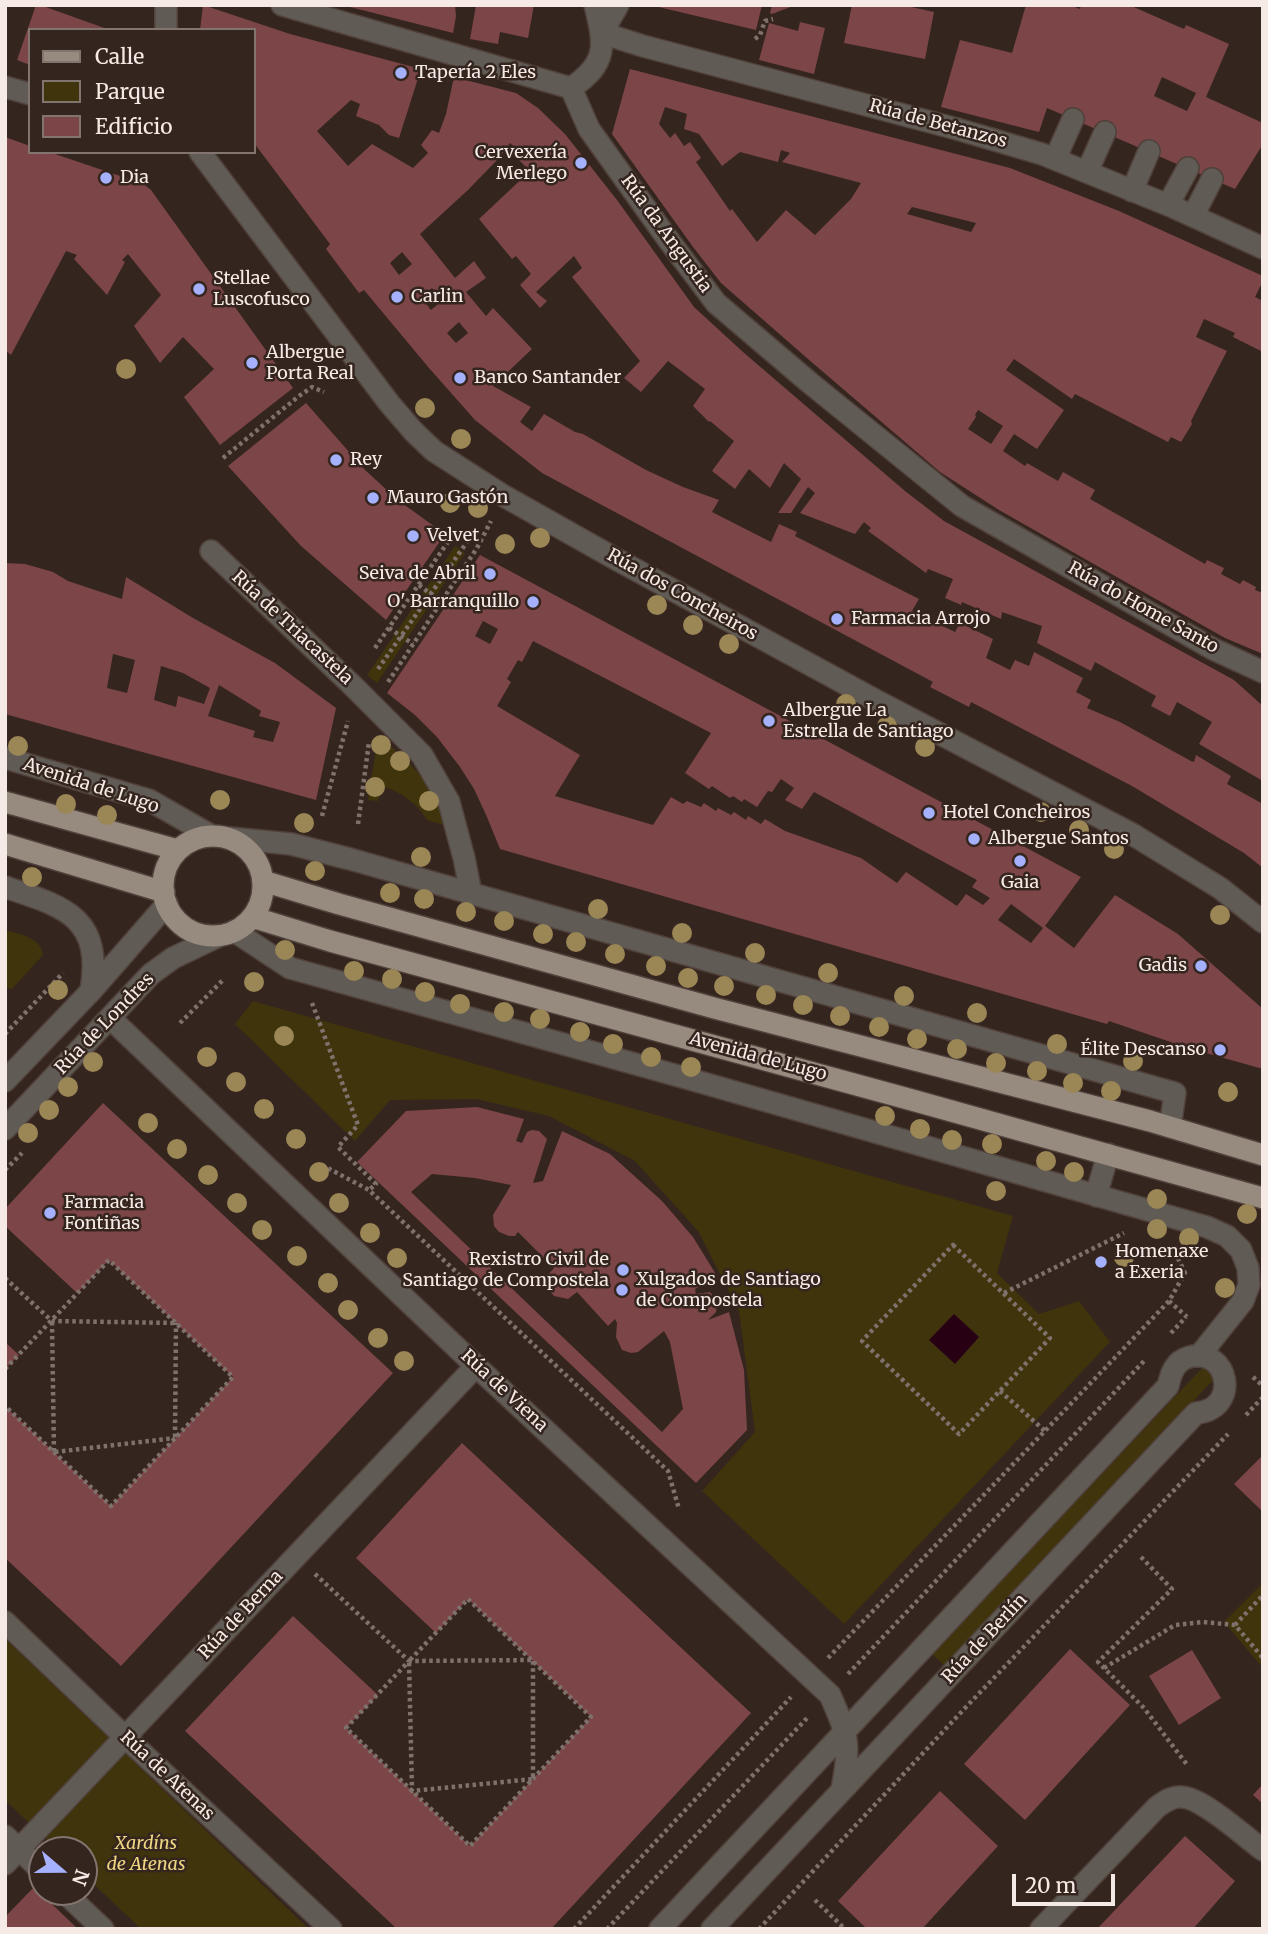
<!DOCTYPE html>
<html>
<head>
<meta charset="utf-8">
<style>
	body { margin:0 }
	#map { position:relative; width:1268px; height:1934px; overflow:hidden; background:#35251f; font-family:Merriweather,serif }
	canvas { display:block }
	.frame { position:absolute; inset:0; border:7px solid #f6eae6; pointer-events:none }
	.legend { position:absolute; left:28px; top:28px; width:228px; height:126px; box-sizing:border-box; background:#35251f; border:2px solid #82746f; margin:0; padding:9px 12px; list-style:none; font-size:21px; color:#f6eae6 }
	.legend li { display:flex; align-items:center; gap:14px; height:35px }
	.legend b { width:35px; border:2px solid #82746f }
	.north { position:absolute; left:28px; top:1836px; width:70px; height:70px; box-sizing:border-box; background:#35251f; border:2px solid #82746f; border-radius:50%; rotate:110deg; font-size:19px; font-weight:700; line-height:28px; text-align:center; color:#f6eae6 }
	.north::after { content:''; display:block; margin:auto; width:24px; height:32px; background:#a5b1fc; clip-path:polygon(50% 0,100% 100%,50% 72%,0 100%) }
	.scale { position:absolute; left:1012px; top:1874px; width:103px; height:32px; box-sizing:border-box; border:4px solid #f6eae6; border-top:0; padding-left:9px; font-size:21px; line-height:24px; white-space:nowrap; color:#f6eae6; -webkit-text-stroke:5px #35251f; paint-order:stroke }
</style>
</head>
<body>
<div id="map">
<canvas width="1268" height="1934"></canvas>
<div class="frame"></div>
<ul class="legend">
<li><b style="height:9px;background:#978b7f"></b>Calle</li>
<li><b style="height:19px;background:#3f340c"></b>Parque</li>
<li><b style="height:19px;background:#7c4547"></b>Edificio</li>
</ul>
<div class="north">N</div>
<div class="scale">20 m</div>
</div>
<script>
const ctx = document.querySelector('canvas').getContext('2d');
ctx.lineJoin = 'round';
function fill(path, color) { ctx.fillStyle = color; ctx.fill(path, 'evenodd'); }
function trace(path, color, width, dash) { ctx.strokeStyle = color; ctx.lineWidth = width; ctx.lineCap = dash ? 'butt' : 'round'; ctx.setLineDash(dash || []); ctx.stroke(path); }
function write(font, color, halo, rows, align = 'center') {
  ctx.font = font + ' Merriweather,serif'; ctx.lineWidth = 5; ctx.setLineDash([]); ctx.textBaseline = 'middle'; ctx.strokeStyle = halo; ctx.fillStyle = color; for (const [text, x, y, turn = 0] of rows) {
    ctx.save(); ctx.translate(x, y); ctx.rotate((+turn || 0) * Math.PI / 180); ctx.textAlign = isNaN(turn) ? turn : align; if (halo) ctx.strokeText(text, 0, 0); ctx.fillText(text, 0, 0); ctx.restore();
  }
}
const green = new Path2D(`
	M455 546 465 553 377 683 367 675Z
	M378 737C406 756 440 790 444 825L427 820C417 803 401 792 382 786L378 801 368 800Z
	M5 930C19 934 41 937 43 955L12 989 5 987Z
	M253 1001 1013 1216 997 1273 1039 1314 1079 1301 1110 1342 844 1624 702 1491 755 1432 739 1311 698 1231 635 1161 549 1116 476 1099 390 1100 355 1141 235 1024Z
	M1204 1366 1216 1377 944 1665 932 1654Z
	M1263 1583V1668L1224 1622Z
	M5 1639 309 1929H141L84 1875V1850H58L5 1800Z`);
const water = new Path2D(`
	M954 1314 979 1337 955 1364 929 1340Z`);
const building = new Path2D(`
	M36 5H40L110 30H30V65L17 60Z
	M203 5 290 34 421 69 399 138 389 135 379 125 356 116 360 104 351 100 317 131 348 166 372 144 413 168 428 153 421 145 432 130 439 133 446 114 454 77 516 93 538 108 565 134 617 200 694 307 743 352 905 491 944 521 1234 680 1263 706V781L1199 744 1212 722 1177 702 1170 716 1151 706 1156 696 1095 662 1091 671 1037 643 1042 626 1002 612 1001 619 962 602 961 605 945 598 953 579 928 569 926 573 868 531 871 528 864 522 855 534 800 513 815 493 808 487 791 513H778L801 479 784 463 770 488 749 469 735 489 712 471 734 441 710 421 709 422 693 406 705 389 668 361 641 392 624 378 640 361 572 277 582 268 574 256 536 292 547 301 540 308 520 285 531 274 516 256 512 259 479 219 530 171 515 156 519 151 510 143 500 157 468 190 420 234 455 278 474 261 486 278 466 292 486 316 493 308 532 349 493 386 531 407 520 422 532 431 544 414 575 432 583 434 646 470 683 487 719 500 712 512 771 542 779 524 797 532 795 536 919 599 912 611 955 632 960 623 993 639 986 658 1010 670 1015 660 1029 666 1034 652 1083 678 1076 692 1091 700 1087 708 1120 722 1191 761 1194 762 1196 755 1231 776 1227 784 1263 804V868L1244 853 1132 786 971 702 969 707 930 687 933 682 542 473 475 420 429 368 364 290 359 293 326 249 330 244 254 143V30H200ZM402 252 412 264 399 275 390 263ZM432 288 443 300 431 310 421 297ZM459 322 468 333 456 343 447 333Z
	M342 5H455L456 16 453 33Z
	M476 5H534L528 38 500 32 498 44 470 39Z
	M650 5H762L756 30Z
	M772 5H793V6L772 14 770 13Z
	M852 5H902L934 12 925 59 844 43Z
	M1026 5H1069L1080 9 1081 5H1129L1184 29 1186 25 1229 44 1206 97 1263 123V144L1235 189 1047 108 1039 132 941 107 960 40 1012 53ZM1162 77 1196 93 1187 111 1154 96Z
	M800 22 825 28 814 74 759 60 769 23 798 31Z
	M630 69 1010 168 1119 211 1263 276V281L1255 297 1263 301V352L1233 337 1235 333 1204 319 1196 337 1227 351 1191 421 1192 424 1181 442 1171 437 1168 442 1075 394 1072 399 1014 359 1006 370 1064 410 1037 449 1014 434 1003 451 1025 466 1027 463 1058 481 1063 472 1095 490 1090 499 1205 564 1207 560 1224 568 1221 574 1240 584 1243 580 1256 587 1255 590 1263 593V654L1225 638 1099 567 999 510 940 472 808 359 721 283 693 247 612 134ZM665 107 687 114 684 129 699 134 722 166 740 152 778 162 781 150 790 153 782 162 861 183 851 199 815 235 786 210 757 242 732 209 730 211 696 162 701 158 690 142 684 146 675 133 670 138 659 124ZM912 207 976 223 971 232 907 214ZM978 410 1003 426 991 444 968 429 976 417 975 415Z
	M5 137 30 146V152H49L132 180 135 177 151 190 293 388 220 445 184 397 214 369 183 337 160 363 134 326 161 295 128 254 122 260 125 262 107 295 74 259 77 255 66 251 11 355 5 350Z
	M306 403 365 470 399 501 445 534 386 620 301 546 228 466Z
	M480 555 1081 877 1045 926 1074 948 1115 895 1178 934 1263 1009V1069L1188 1048 1109 1021 1107 1024 500 849 487 817 474 789 460 767 437 737 415 715 387 693ZM483 621 498 629 490 644 475 636ZM533 641 711 733 685 773 709 789 712 786 730 798 733 796 742 802 744 799 757 807 768 791 772 792 781 779 794 788 785 800 802 809 814 792 977 880 972 887 990 898 983 905 966 894 957 906 906 872 897 883 861 858 785 831 765 819 761 824 748 816 746 820 734 812 731 815 718 808 716 811 704 803 701 807 687 801 683 804 671 797 653 825 555 796 580 755 497 706 511 682 507 679 518 660 522 662ZM1011 904 1043 928 1031 943 998 920Z
	M5 563 25 564 53 572 68 581 122 599 126 577 193 618 275 663 336 708 316 800 5 714ZM113 654 135 660 127 693 107 688ZM161 666 183 673 210 688 204 704 178 696 176 707 154 700ZM219 685 261 711 259 716 280 722 273 742 253 737 255 731 208 716Z
	M103 1103 393 1373 121 1666 5 1558V1406L111 1506 233 1377 109 1260 77 1293 5 1226V1209Z
	M477 1107 524 1119 516 1141 522 1143 527 1132 532 1130 539 1131 547 1139 533 1183 543 1181 562 1131 610 1154 662 1201 693 1237 717 1276 695 1289 696 1294 710 1292 715 1298 717 1305 716 1312 708 1320 729 1312 744 1370 747 1430 696 1483 357 1162 406 1111ZM432 1174 475 1178 511 1185 493 1215 494 1226 499 1232 509 1236H515L518 1232 554 1268 545 1278 547 1288 554 1296 568 1299 577 1292 608 1326 615 1319 617 1323 616 1337 622 1350 631 1353 638 1352 664 1331 670 1342 683 1409 662 1432 411 1192Z
	M5 1342 19 1355 5 1369Z
	M462 1443 751 1713 551 1929H397L185 1731 293 1616 378 1695 346 1728 470 1846 591 1717 468 1599 436 1633 356 1558Z
	M1263 1455V1512L1234 1484Z
	M1070 1649 1130 1705 1025 1820 964 1764Z
	M1192 1650 1221 1698 1179 1725 1149 1676Z
	M1263 1784V1804L1253 1795Z
	M940 1791 998 1846 922 1929H867L838 1901Z
	M1185 1836 1235 1881 1193 1929H1097Z
	M34 1887 78 1929H5V1917Z`);
const path = new Path2D(`
	M755 39 760 35 765 21 773 19
	M223 458 299 396 312 387 324 392
	M419 585 441 602
	M389 628 413 644
	M375 648 454 533
	M388 682 477 548 491 521
	M322 816 348 721
	M358 824 369 742
	M312 1003 358 1125 338 1147 376 1184 369 1190
	M180 1023 224 979
	M5 1034 63 973
	M322 1165 369 1190 668 1471 679 1509
	M5 1170 22 1153
	M953 1245 1050 1338 959 1434 862 1341Z
	M5 1278 52 1321 176 1323
	M1004 1293 1124 1233
	M1169 1301 1187 1317
	M52 1322 54 1452
	M1171 1333 1186 1317
	M5 1369 109 1260 233 1377 111 1506 5 1406
	M1253 1377 1263 1386
	M1000 1391 1045 1431
	M1246 1415 1263 1397
	M175 1437 176 1323
	M55 1452 175 1438
	M1141 1557 1172 1589 1098 1662 1144 1708 1188 1766
	M315 1574 409 1661 346 1728 470 1846 591 1717 468 1599 409 1661 412 1791 533 1779V1660L409 1661
	M1235 1625 1263 1595
	M828 1658 1169 1301 1185 1273 1172 1246
	M1104 1668 1175 1625 1203 1622 1235 1625 1263 1658
	M848 1674 1145 1360
	M815 1900 845 1929
	M574 1929 791 1697
	M607 1929 809 1716
	M759 1929 966 1707 1228 1434`);
const minor = new Path2D(`
	M282 5 571 88 589 129 667 238 716 303 810 383 962 506 1213 649 1263 672
	M618 5 602 33 643 46 957 129 1042 154 1173 207 1263 248
	M166 30V5
	M5 87 30 94
	M571 88C608 63 605 46 595 5
	M200 152 389 403 414 432 434 451 504 496 614 558 877 701 1132 834 1220 888 1263 922
	M1055 159 1073 119
	M1087 172 1105 132
	M1132 191 1149 151
	M1168 205 1188 168
	M1193 216 1212 179
	M211 551 351 684 422 755 449 802 464 858 471 893
	M5 758 149 800 212 836
	M230 838 291 844 350 859 1175 1093 1170 1127
	M5 887C65 907 103 917 91 991
	M234 931 290 968 693 1080 1207 1227 1227 1236 1241 1250 1248 1268 1249 1285 1243 1301 1199 1356
	M110 1018 476 1366 830 1695C848 1736 851 1744 842 1789
	M5 1081 91 991 167 904
	M5 1129 151 974 173 958 219 936
	M1096 1196 1108 1154
	M5 1622 125 1737 331 1929
	M5 1836 42 1871
	M5 1864 476 1366
	M64 1892 103 1929
	M660 1929 1168 1386C1171 1373 1175 1361 1189 1357 1228 1346 1242 1409 1196 1413L712 1929
	M1041 1929 1157 1807C1164 1802 1172 1796 1181 1797 1202 1797 1245 1837 1263 1850`);
const major = new Path2D(`
	M5 802 178 850
	M163 886a50 50 0 1 1 100 0a50 50 0 1 1-100 0Z
	M5 844 164 892
	M263 881 339 904 714 1008 1150 1121 1263 1155
	M252 917 330 941 912 1100 1263 1198`);
const pathBridge = new Path2D(`
	M378 669 467 542`);
const trees = [
	[126,369],
	[425,408],
	[461,439],
	[450,503],
	[478,508],
	[540,538],
	[505,544],
	[657,605],
	[693,625],
	[729,644],
	[846,704],
	[887,726],
	[381,745],
	[18,746],
	[925,747],
	[400,761],
	[375,787],
	[220,800],
	[429,801],
	[66,804],
	[1041,812],
	[107,815],
	[304,823],
	[1079,830],
	[1114,849],
	[421,857],
	[315,871],
	[32,877],
	[390,893],
	[424,899],
	[598,909],
	[466,912],
	[1220,915],
	[504,921],
	[682,933],
	[543,934],
	[576,942],
	[285,950],
	[755,953],
	[615,954],
	[656,966],
	[354,971],
	[828,973],
	[688,978],
	[392,979],
	[254,982],
	[724,986],
	[58,990],
	[425,992],
	[766,995],
	[904,996],
	[460,1004],
	[803,1005],
	[504,1012],
	[977,1013],
	[840,1016],
	[540,1019],
	[879,1027],
	[580,1032],
	[284,1036],
	[917,1039],
	[613,1044],
	[1057,1044],
	[957,1049],
	[207,1057],
	[651,1057],
	[1133,1061],
	[93,1062],
	[996,1063],
	[691,1067],
	[1037,1071],
	[236,1082],
	[1073,1083],
	[68,1087],
	[1111,1091],
	[1228,1092],
	[264,1109],
	[49,1110],
	[885,1116],
	[148,1123],
	[920,1129],
	[28,1133],
	[296,1139],
	[952,1140],
	[992,1144],
	[177,1149],
	[1046,1161],
	[319,1172],
	[1074,1172],
	[208,1175],
	[996,1191],
	[1157,1199],
	[237,1203],
	[339,1203],
	[1247,1214],
	[1157,1229],
	[262,1230],
	[370,1233],
	[1189,1238],
	[297,1256],
	[1124,1257],
	[397,1258],
	[328,1283],
	[1225,1288],
	[348,1310],
	[378,1338],
	[404,1361]
];
const markers = [
	[401,73,7,"#a5b1fc"],
	[581,163,7,"#a5b1fc"],
	[106,178,7,"#a5b1fc"],
	[199,289,7,"#a5b1fc"],
	[397,297,7,"#a5b1fc"],
	[252,363,7,"#a5b1fc"],
	[460,378,7,"#a5b1fc"],
	[336,460,7,"#a5b1fc"],
	[373,498,7,"#a5b1fc"],
	[413,536,7,"#a5b1fc"],
	[490,574,7,"#a5b1fc"],
	[533,602,7,"#a5b1fc"],
	[837,619,7,"#a5b1fc"],
	[769,721,7,"#a5b1fc"],
	[929,813,7,"#a5b1fc"],
	[974,839,7,"#a5b1fc"],
	[1020,861,7,"#a5b1fc"],
	[1201,966,7,"#a5b1fc"],
	[1220,1050,7,"#a5b1fc"],
	[50,1213,7,"#a5b1fc"],
	[1101,1262,7,"#a5b1fc"],
	[623,1270,7,"#a5b1fc"],
	[622,1290,7,"#a5b1fc"]
];
const poiNames = [
	["Tapería 2 Eles",415,73],
	["Cervexería",567,153,"right"],
	["Merlego",567,174,"right"],
	["Dia",120,178],
	["Stellae",213,279],
	["Luscofusco",213,300],
	["Carlin",411,297],
	["Albergue",266,353],
	["Porta Real",266,374],
	["Banco Santander",474,378],
	["Rey",350,460],
	["Mauro Gastón",387,498],
	["Velvet",427,536],
	["Seiva de Abril",476,574,"right"],
	["O' Barranquillo",519,602,"right"],
	["Farmacia Arrojo",851,619],
	["Albergue La",783,711],
	["Estrella de Santiago",783,732],
	["Hotel Concheiros",943,813],
	["Albergue Santos",988,839],
	["Gaia",1020,883,"center"],
	["Gadis",1187,966,"right"],
	["Élite Descanso",1206,1050,"right"],
	["Farmacia",64,1203],
	["Fontiñas",64,1224],
	["Homenaxe",1115,1252],
	["a Exeria",1115,1273],
	["Rexistro Civil de",609,1260,"right"],
	["Santiago de Compostela",609,1281,"right"],
	["Xulgados de Santiago",636,1280],
	["de Compostela",636,1301]
];
const streetNames = [
	["Rúa de Betanzos",938,124,15],
	["Rúa da Angustia",666,234,54],
	["Rúa dos Concheiros",682,595,29],
	["Rúa do Home Santo",1143,608,29],
	["Rúa de Triacastela",292,628,43],
	["Avenida de Lugo",91,786,18],
	["Rúa de Londres",105,1024,-46],
	["Avenida de Lugo",758,1057,15],
	["Rúa de Viena",504,1391,43],
	["Rúa de Berna",241,1615,-47],
	["Rúa de Berlín",985,1639,-47],
	["Rúa de Atenas",167,1776,43]
];
const parkNames = [
	["Xardíns",146,1844],
	["de Atenas",146,1865]
];
fill(green, '#3f340c');
fill(water, '#270014');
fill(building, '#7c4547');
trace(minor, '#50413b', 24);
trace(major, '#50413b', 24);
trace(path, '#7f716c', 4.5, [3.5, 3.5]);
trace(minor, '#615b55', 21);
trace(major, '#978b7f', 21);
trace(pathBridge, '#7f716c', 4.5, [3.5, 3.5]);
ctx.fillStyle = '#9b8656';
for (const [x, y] of trees) { ctx.beginPath(); ctx.arc(x, y, 10, 0, 2 * Math.PI); ctx.fill(); }
for (const [x, y, r, color] of markers) { const dot = new Path2D(); dot.arc(x, y, r, 0, 2 * Math.PI); ctx.fillStyle = color; ctx.fill(dot); trace(dot, '#35251f', 2.5); }
write('18px', '#f6eae6', '#35251f', poiNames, 'left');
write('18px', '#f6eae6', '#35251f', streetNames);
write('italic 18px', '#eed683', '#35251f', parkNames);
</script>
</body>
</html>
